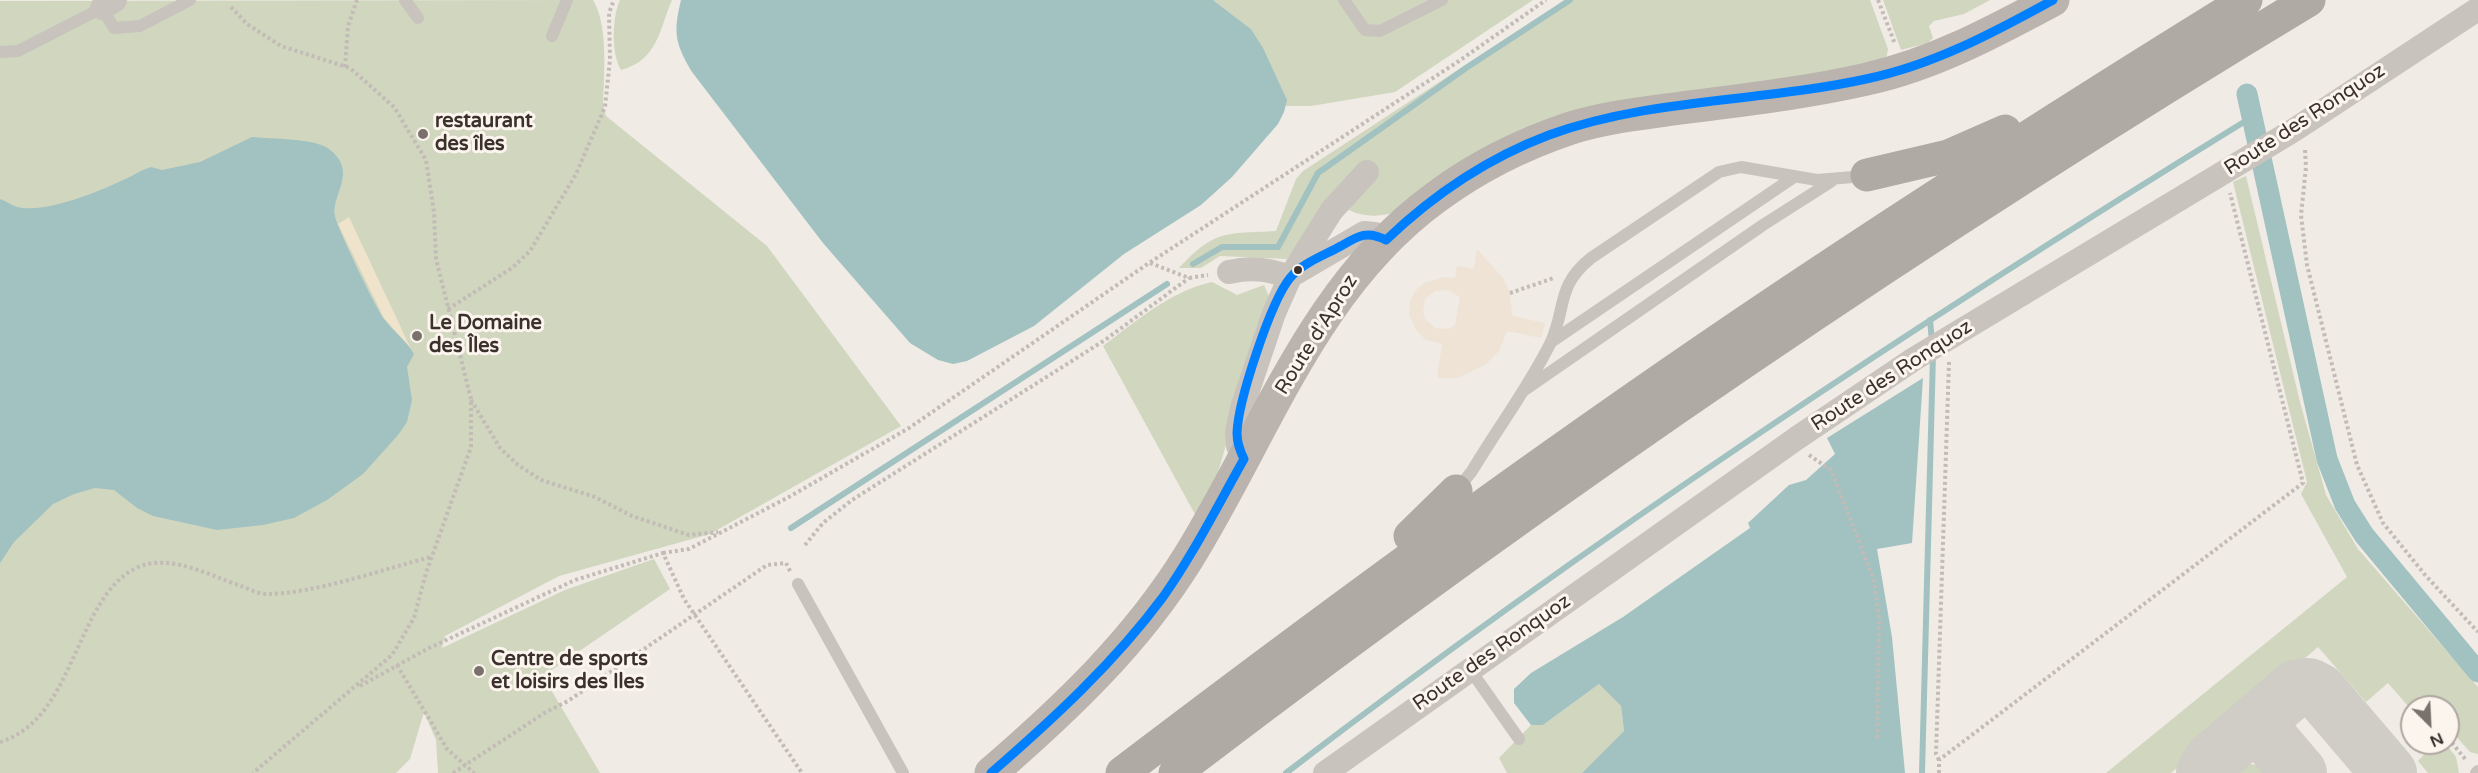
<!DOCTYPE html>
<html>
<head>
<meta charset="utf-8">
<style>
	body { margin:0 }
	#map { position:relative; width:2478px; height:773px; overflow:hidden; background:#f0ebe5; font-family:"Varela Round",sans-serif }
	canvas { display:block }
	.north { position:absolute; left:2400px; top:695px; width:60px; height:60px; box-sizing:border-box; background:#fbf5ee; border:2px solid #aea6a0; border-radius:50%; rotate:156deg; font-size:16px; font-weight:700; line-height:24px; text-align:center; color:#3b302b }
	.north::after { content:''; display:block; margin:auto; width:21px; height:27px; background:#7a716c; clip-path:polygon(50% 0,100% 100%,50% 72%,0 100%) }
</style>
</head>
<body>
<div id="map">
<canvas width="2478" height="773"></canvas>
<div class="north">N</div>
</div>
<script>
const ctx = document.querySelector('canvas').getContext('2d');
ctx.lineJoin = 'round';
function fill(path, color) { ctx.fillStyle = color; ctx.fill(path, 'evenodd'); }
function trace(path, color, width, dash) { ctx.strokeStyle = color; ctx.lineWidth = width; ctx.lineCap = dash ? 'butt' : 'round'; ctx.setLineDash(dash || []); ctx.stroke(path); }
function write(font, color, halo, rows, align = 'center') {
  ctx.font = font + ' "Varela Round",sans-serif'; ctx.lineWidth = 6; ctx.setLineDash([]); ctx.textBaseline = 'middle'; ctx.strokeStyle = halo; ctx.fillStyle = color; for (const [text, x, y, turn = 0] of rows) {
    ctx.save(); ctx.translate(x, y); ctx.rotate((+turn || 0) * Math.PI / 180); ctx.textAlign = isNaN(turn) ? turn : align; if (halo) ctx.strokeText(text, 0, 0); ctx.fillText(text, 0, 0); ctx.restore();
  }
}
const green = new Path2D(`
	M593 0C605 19 605 56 604 79 604 93 601 102 606 116L767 246 901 426 710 534 559 576 445 636 442 648 565 590 654 559 670 589 543 676 600 773H438L436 740 424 712 410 759 396 773H0V1Z
	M620 0H672C659 30 658 60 621 70 611 54 612 17 620 0Z
	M1213 0H1533L1395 92 1311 106H1285L1286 100 1251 29Z
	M1565 0H1870L1888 49 1886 60 1803 78 1680 94 1393 213C1363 220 1354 212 1328 201L1287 259 1220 256 1201 268H1179C1215 229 1226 234 1276 231L1296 179 1303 171Z
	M1883 0H1990L1964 14 1934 21 1929 26 1933 38 1928 43 1901 50Z
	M2246 176 2300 402 2326 495 2358 549 2478 687V754L2470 752 2448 727V707H2431L2421 696 2408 706 2388 683 2366 702 2318 647 2171 773H2106L2347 577 2301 494 2307 482 2233 182Z
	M1212 282 1237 295 1264 285 1269 296 1215 483 1197 518 1103 346C1136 321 1171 291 1212 282Z
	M1599 684 1621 706 1624 731 1582 773H1507L1499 758 1531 725H1543Z
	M2435 743H2445L2456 757 2459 773H2428L2418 761Z
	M2247 763 2259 766 2268 773H2223L2235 765Z`);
const sand = new Path2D(`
	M349 217 411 349 384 318 338 224Z`);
const plaza = new Path2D(`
	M1477 249 1503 278 1510 293 1512 316 1545 323 1541 338 1507 331 1499 351 1485 365 1458 378H1437L1442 344 1426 340 1416 330 1409 314 1410 302 1415 291 1424 283 1444 277 1455 278 1457 266 1474 269ZM1435 291 1448 290 1460 297 1455 325 1449 329 1435 328 1425 319 1423 312 1425 299Z`);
const water = new Path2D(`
	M681 0H1213L1251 29 1263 48 1287 100 1284 112 1278 124 1232 177 1201 205 1124 254 1034 326 967 361 953 364 938 360 910 343 823 243 692 72C675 43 673 33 681 0Z
	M252 137C271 139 315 138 329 149 359 172 331 194 335 216 337 228 376 308 384 319 393 331 407 341 414 354L407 367 412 400 407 422 398 435 363 474 327 500 294 518 263 525 217 530 153 516 137 508 114 490 95 488 74 494 53 504 14 542 0 563V199C6 201 11 205 17 207 48 215 116 185 143 170L151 167 162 170 200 162Z
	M1923 378 1912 543 1877 549 1892 637 1905 773H1582L1624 731 1621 706 1599 684 1543 725H1531L1514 703V689L1531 673 1623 617 1750 528 1748 523 1789 485 1806 480 1835 454 1827 438Z`);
const stream = new Path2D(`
	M1193 264 1222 247H1278L1318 173 1466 68 1570 0
	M1930 320 1932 341
	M791 528 1167 284
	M1286 773C1595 536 1920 321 2252 117
	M1922 773 1933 354`);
const canal = new Path2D(`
	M2247 94 2327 459 2345 505 2364 535 2478 672`);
const taxiway = new Path2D(`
	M2245 732 2265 733 2299 773
	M2204 773 2212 760 2296 688 2309 686 2319 691 2389 773`);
const path = new Path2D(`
	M1878 0 1895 44
	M231 7 247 24 281 46 350 68 394 107 426 160 434 212 436 259 471 399V447L426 573 414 618 392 655 253 773
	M345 67 348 26 357 0
	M2305 150 2306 167 2301 215 2307 265 2357 465 2383 523 2426 576 2478 632
	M1150 263 1189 278 1208 275
	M1510 293 1554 278
	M448 309 512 268 530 251 576 174 605 107 610 59 609 13 614 0
	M471 400 500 448 518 465 541 480 595 497 632 516 689 535 718 532
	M1809 455 1831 470 1874 580 1879 619 1877 741
	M805 545 823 523 852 500 1105 340 1189 278
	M663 553 689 549 787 498 909 428 1149 263 1459 61 1546 0
	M397 665 447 749 474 773
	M360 686 427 649 575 580 663 553 684 599 802 773
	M2421 705 2422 707
	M2448 738 2466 760
	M0 742C76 719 74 599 136 568 168 552 211 576 241 586 249 589 258 594 267 594 313 594 384 569 431 557
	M1939 760 1936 754 1949 362
	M453 773 546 712 568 701 767 565 786 563 791 573
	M1939 773V760L2303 483 2230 193`);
const lane = new Path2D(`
	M405 0 418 18
	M1344 0 1365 30 1380 31 1442 0
	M552 36 567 0
	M0 52 18 51 102 8 114 28 140 26 190 0
	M1551 342 1794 177
	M1523 391 1763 225 1832 181
	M1457 490 1472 471C1497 429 1528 388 1550 344 1567 309 1555 287 1591 258L1719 172 1741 167 1817 180 1865 176
	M798 584 903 773
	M1469 668 1519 739
	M2476 773 2478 771`);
const street = new Path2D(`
	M102 8 115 0
	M1229 272C1251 267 1268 269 1290 277
	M1294 274 1364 233 1375 234 1386 240
	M1244 459 1238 446 1237 433 1242 408 1274 313 1290 277 1332 210 1367 172
	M1325 773 1797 438 1914 359 2294 130 2478 9`);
const secondary = new Path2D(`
	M991 773C1065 709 1136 642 1188 558 1265 434 1313 287 1435 198 1475 168 1523 144 1571 128 1606 117 1645 113 1681 108 1743 100 1806 93 1867 79 1934 64 1993 32 2053 0`);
const highway = new Path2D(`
	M1867 175 1948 156 2005 131
	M1410 536 1456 491
	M1122 773C1340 607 1561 445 1790 292 1940 192 2092 95 2246 0
	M1175 773C1538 495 1917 236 2309 0`);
const bus1 = new Path2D(`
	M1386 240C1433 195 1488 158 1549 135 1650 98 1762 102 1866 79 1933 65 1993 33 2053 0
	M1244 459C1240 451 1237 442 1237 433 1238 401 1271 301 1290 278 1302 263 1325 255 1341 246 1358 236 1367 230 1386 240
	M991 773C1053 719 1114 663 1163 597 1194 553 1218 505 1244 459`);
const markers = [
	[423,134,6,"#7a716c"],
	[1298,270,5,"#3b302b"],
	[417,336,6,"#7a716c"],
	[479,671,6,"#7a716c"]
];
const streetNames = [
	["Route des Ronquoz",2305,120,-33],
	["Route d'Aproz",1317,335,-58],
	["Route des Ronquoz",1892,376,-33],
	["Route des Ronquoz",1492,653,-35]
];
const poiNames = [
	["restaurant",435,122],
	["des îles",435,145],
	["Le Domaine",429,324],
	["des Îles",429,347],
	["Centre de sports",491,660],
	["et loisirs des Iles",491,683]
];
fill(green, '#d1d6bf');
fill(sand, '#efe3cc');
fill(plaza, '#eee3d5');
fill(water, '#a1c2c1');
trace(stream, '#a1c2c1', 6);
trace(canal, '#a1c2c1', 21);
trace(taxiway, '#d0ccc6', 56);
trace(path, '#c2bbb6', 4, [3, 3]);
trace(lane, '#c9c3be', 12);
trace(street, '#c9c3be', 24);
trace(secondary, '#bab3ae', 33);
trace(highway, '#afaaa4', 33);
trace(bus1, '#0080ff', 9);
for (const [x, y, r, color] of markers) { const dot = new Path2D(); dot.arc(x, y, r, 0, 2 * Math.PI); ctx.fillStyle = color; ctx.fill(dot); trace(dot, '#fbf5ee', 2); }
write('20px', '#3b302b', '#fbf5ee', streetNames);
write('bold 20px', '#3b302b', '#fbf5ee', poiNames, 'left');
</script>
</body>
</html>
